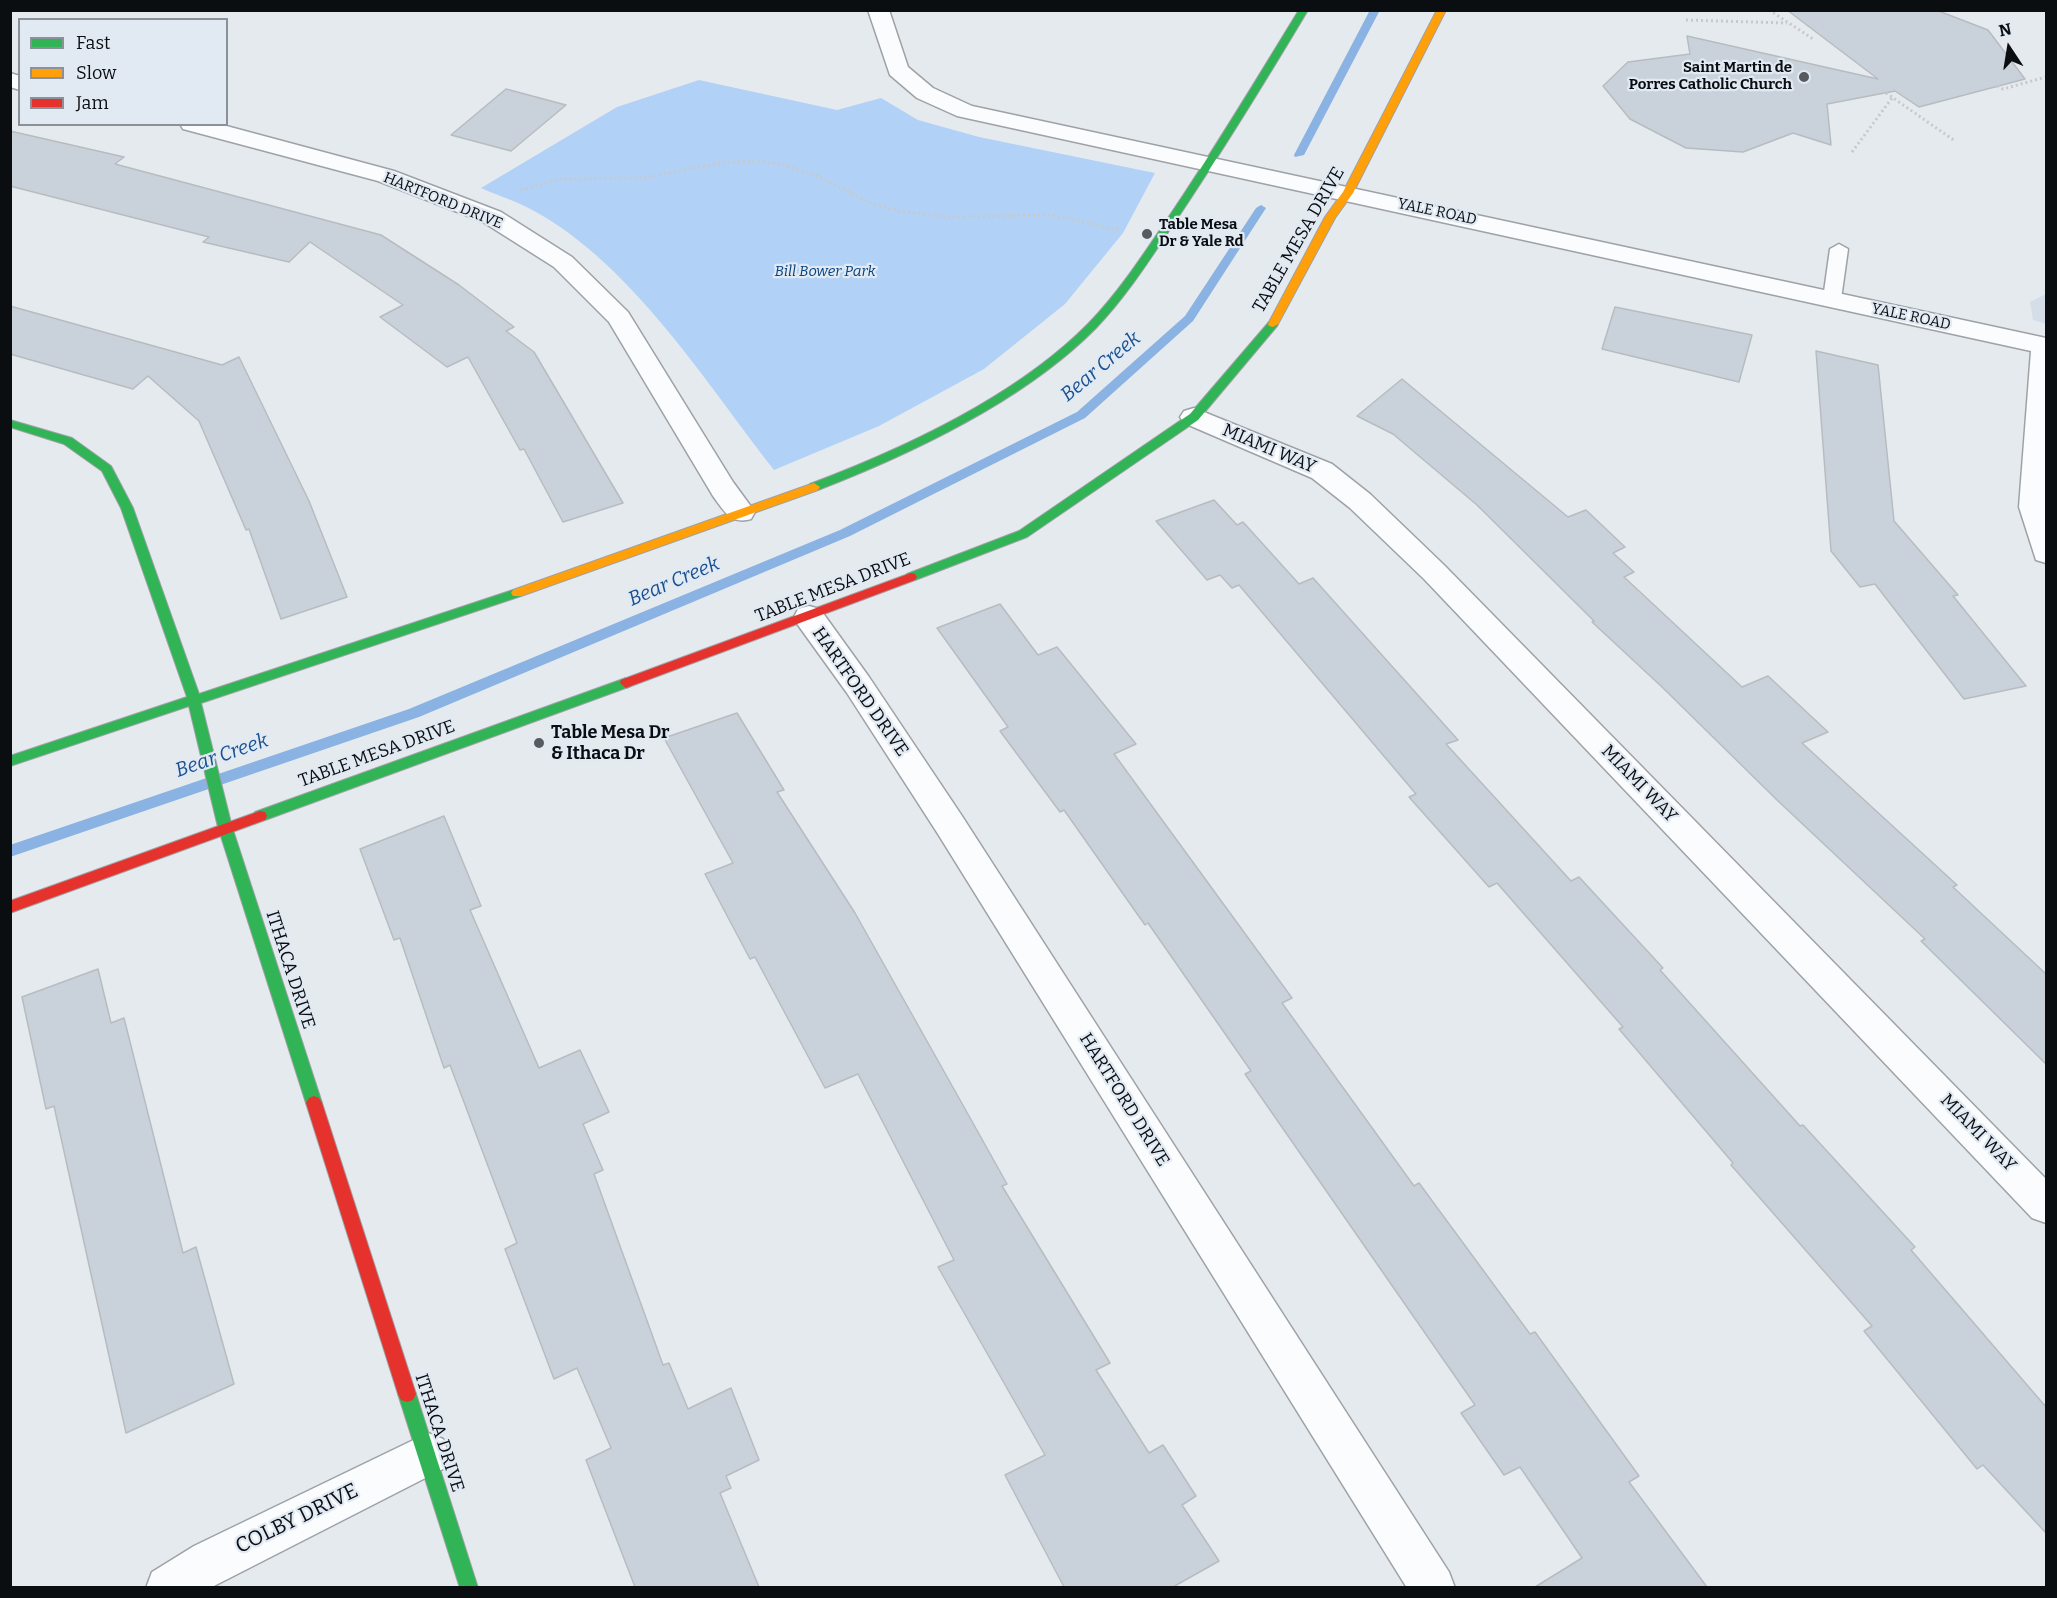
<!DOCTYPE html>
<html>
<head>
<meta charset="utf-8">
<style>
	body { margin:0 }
	#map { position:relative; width:2057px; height:1598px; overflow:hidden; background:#e5eaef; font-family:Bitter,serif }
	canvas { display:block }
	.frame { position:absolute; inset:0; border:12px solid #0b0e11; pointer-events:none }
	.legend { position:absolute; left:18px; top:18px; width:210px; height:108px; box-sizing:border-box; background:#e1e9f3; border:2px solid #8b9199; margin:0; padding:8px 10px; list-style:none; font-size:18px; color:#0b0e11 }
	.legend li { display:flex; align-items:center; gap:12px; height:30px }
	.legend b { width:30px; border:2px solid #8b9199 }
	.north { position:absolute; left:1979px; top:18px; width:60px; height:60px; -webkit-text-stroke:4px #e1e9f3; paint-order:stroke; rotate:348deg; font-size:16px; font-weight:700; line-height:24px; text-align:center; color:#0b0e11 }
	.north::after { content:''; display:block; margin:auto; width:21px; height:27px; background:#0b0e11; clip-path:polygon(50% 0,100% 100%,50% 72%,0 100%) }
</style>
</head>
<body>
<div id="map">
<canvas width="2057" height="1598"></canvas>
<div class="frame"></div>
<ul class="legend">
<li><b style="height:8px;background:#30b455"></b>Fast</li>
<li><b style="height:8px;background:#ff9f0a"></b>Slow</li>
<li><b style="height:8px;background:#e5322d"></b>Jam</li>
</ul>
<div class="north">N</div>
</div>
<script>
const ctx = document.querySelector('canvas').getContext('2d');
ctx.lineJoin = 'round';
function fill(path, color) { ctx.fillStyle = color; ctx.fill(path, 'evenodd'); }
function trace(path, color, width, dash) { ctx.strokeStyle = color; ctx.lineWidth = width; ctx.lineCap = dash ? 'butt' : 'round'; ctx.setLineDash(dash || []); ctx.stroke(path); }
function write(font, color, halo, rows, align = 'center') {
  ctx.font = font + ' Bitter,serif'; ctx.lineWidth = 4.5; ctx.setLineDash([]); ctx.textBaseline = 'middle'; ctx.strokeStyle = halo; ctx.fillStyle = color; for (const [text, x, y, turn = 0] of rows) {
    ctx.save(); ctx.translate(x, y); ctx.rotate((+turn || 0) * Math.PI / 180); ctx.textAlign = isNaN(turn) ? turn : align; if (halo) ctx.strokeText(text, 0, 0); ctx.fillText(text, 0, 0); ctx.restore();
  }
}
const built = new Path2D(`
	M2046 294V324L2033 320 2030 302Z`);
const green = new Path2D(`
	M699 80 837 110 881 98 918 120 979 137 1155 173 1123 233 1065 304 984 369 879 426 774 470C707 384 633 266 536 212 519 202 499 196 481 188L617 107Z`);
const stream = new Path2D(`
	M1370 10H1380L1304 155 1295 157 1294 155Z
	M1261 205 1266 208 1193 321 1085 418 850 536 419 717 10 857V845L409 709 840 530 1077 412 1185 316 1256 208Z`);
const building = new Path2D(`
	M1787 10H1936L1988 30 2025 79 1919 107 1895 91 1827 104 1831 145 1793 133 1743 152 1686 148 1630 119 1603 86 1628 62 1690 54 1687 36 1878 79Z
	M506 89 566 105 511 151 451 135Z
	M10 131 124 157 115 164 381 235 459 285 514 327 506 331 534 352 623 503 563 522 524 449 520 450 468 357 447 367 380 317 403 305 310 242 289 262 203 242 209 237 10 186Z
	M10 306 222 365 239 357 309 501 347 597 281 619 249 529 246 530 199 421 148 376 133 389 10 354Z
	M1615 307 1752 335 1739 382 1602 349Z
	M1816 351 1878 365 1894 521 1958 595 1953 596 2026 686 1964 699 1875 584 1860 587 1831 551Z
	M1402 379 1568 517 1586 510 1625 547 1613 553 1634 572 1624 577 1742 687 1768 676 1828 732 1802 743 1957 885 1953 887 2046 974V1064L1921 941 1925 939 1777 800 1662 687 1592 622 1594 621 1477 505 1393 434 1357 416Z
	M1214 500 1237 525 1243 522 1299 584 1313 578 1458 740 1446 744 1571 881 1579 877 1663 968 1660 970 1800 1126 1803 1125 1915 1247 1911 1250 2046 1407V1533L1983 1465 1977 1469 1864 1331 1872 1326 1731 1165 1733 1163 1619 1029 1623 1027 1497 883 1489 887 1409 797 1416 794 1239 585 1232 588 1220 575 1207 580 1156 521Z
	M1000 604 1038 655 1057 647 1136 744 1114 754 1292 998 1282 1003 1414 1186 1419 1183 1530 1334 1535 1332 1639 1476 1629 1482 1707 1587H1535L1582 1558 1520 1467 1504 1475 1461 1413 1475 1405 1245 1074 1251 1071 1148 923 1145 925 1064 810 1060 812 1000 731 1008 727 937 628Z
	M737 713 784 790 777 792 855 913 955 1091 1007 1184 1002 1186 1110 1363 1096 1370 1149 1453 1163 1445 1196 1496 1182 1505 1219 1561 1173 1587H1064L1005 1475 1045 1455 938 1267 954 1260 858 1074 825 1088 755 957 750 959 705 874 733 863 664 738Z
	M444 816 481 906 470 910 539 1068 580 1050 609 1112 583 1124 603 1170 594 1174 663 1365 669 1363 688 1409 731 1388 759 1460 726 1476 731 1488 720 1493 759 1587H635L586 1460 611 1448 577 1368 554 1379 505 1249 517 1243 450 1065 444 1068 400 938 394 940 360 849Z
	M98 969 111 1023 124 1018 183 1253 196 1247 234 1384 126 1433 54 1106 46 1109 22 997Z`);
const path = new Path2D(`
	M1769 10 1813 39
	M1686 20 1787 23
	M1997 86 2003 89 2046 77
	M1886 93 1955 141
	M1852 152 1892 98
	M521 190 559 179 644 178 719 163 756 161 784 165 818 176 873 204 905 212 951 217 1051 215 1119 230`);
const lane = new Path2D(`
	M1839 244 1848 249 1841 299 1832 305 1823 299 1830 249Z`);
const street = new Path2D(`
	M868 10H889L908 67 933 88 972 106 2046 338V563L2036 560 2019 507 2031 351 957 116 917 98 890 75Z
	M10 73 20 76V90L10 87Z
	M180 124H219L394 171 501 212 572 257 628 312 733 482 755 512 751 519C731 525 724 511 713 496L609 322 554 267 483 222 378 181 183 129Z
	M1194 408 1332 464 1370 494 1444 565 2046 1179V1223L2032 1218 1424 579 1350 508 1312 478 1184 423 1180 417 1184 411Z
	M809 606 820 609 869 677 962 816 1449 1572 1455 1588H1407L938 834 847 693 798 625 794 617 798 609Z
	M428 1433 443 1439 449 1454 443 1469 210 1588H146L152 1572 194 1546Z`);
const fast = new Path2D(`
	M1299 10H1308C1265 82 1221 153 1175 222 1150 259 1126 297 1096 328 1025 400 911 454 818 490H810L808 487 810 484C903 449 1017 396 1088 324 1119 292 1143 255 1168 218 1214 150 1256 80 1299 10Z
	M1273 321 1278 324 1277 326 1198 420 1027 537 915 580H907L905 577 907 574 1019 531 1190 414 1269 322Z
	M10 420 72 438 111 466 133 508 199 694 513 590H521L523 593 521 596 201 703 232 827 322 1103 319 1108 314 1110 309 1108 306 1103 218 827 189 706 10 766V756L187 697 121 508 102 471 64 444 10 427Z
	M626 678 632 683 631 686 265 820H255L253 816 255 812Z
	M407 1386 413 1388 416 1394 478 1588H460L398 1394 401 1388Z`);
const slow = new Path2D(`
	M1437 10H1446L1353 193 1335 218 1278 324 1273 327 1269 326 1268 324 1325 217 1343 192Z
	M814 483 820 487 818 490 521 596H513L511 593 513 590Z`);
const jam = new Path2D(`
	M911 573 915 574 917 577 915 580 631 686 626 688 620 683 621 680Z
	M260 811 265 812 267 816 265 820 10 913V901Z
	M314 1096 319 1098 322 1103 416 1394 413 1400 407 1402 401 1400 398 1394 306 1103 309 1098Z`);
const markers = [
	[1804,77,6,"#575b5f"],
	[1147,234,6,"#575b5f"],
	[539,743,6,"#575b5f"]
];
const farPoinames = [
	["Saint Martin de",1792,68],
	["Porres Catholic Church",1792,85],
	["Table Mesa",1159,225,"left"],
	["Dr & Yale Rd",1159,242,"left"]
];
const farStreetnames = [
	["HARTFORD DRIVE",443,201,22],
	["YALE ROAD",1437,212,12],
	["YALE ROAD",1911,317,12]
];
const farParknames = [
	["Bill Bower Park",825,272]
];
const streetNames = [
	["TABLE MESA DRIVE",1299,240,-60],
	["MIAMI WAY",1269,449,23],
	["TABLE MESA DRIVE",833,588,-21],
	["HARTFORD DRIVE",860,692,55],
	["TABLE MESA DRIVE",377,754,-20],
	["MIAMI WAY",1639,784,46],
	["ITHACA DRIVE",290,970,72],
	["HARTFORD DRIVE",1124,1100,58],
	["MIAMI WAY",1978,1133,46],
	["ITHACA DRIVE",439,1433,72]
];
const poiNames = [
	["Table Mesa Dr",551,733],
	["& Ithaca Dr",551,754]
];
const waterNames = [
	["Bear Creek",1101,367,-40],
	["Bear Creek",674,582,-23],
	["Bear Creek",222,756,-19]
];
const nearStreetnames = [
	["COLBY DRIVE",297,1519,-26]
];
fill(built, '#d4dde8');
fill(green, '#b2d1f6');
fill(stream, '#8ab2e2');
fill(building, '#c9d2db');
trace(building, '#b8bcc0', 1.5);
trace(lane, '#9ea2a6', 3);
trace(street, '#9ea2a6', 3);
trace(fast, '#9ea2a6', 2);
trace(slow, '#9ea2a6', 2);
trace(jam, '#9ea2a6', 2);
trace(path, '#c7c9cb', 3, [2, 3]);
fill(lane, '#fbfcfd');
fill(street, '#fbfcfd');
fill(fast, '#30b455');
fill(slow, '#ff9f0a');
fill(jam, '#e5322d');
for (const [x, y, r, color] of markers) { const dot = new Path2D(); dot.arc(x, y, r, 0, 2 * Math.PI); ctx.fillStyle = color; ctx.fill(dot); trace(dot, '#e1e9f3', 2); }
write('bold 15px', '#0b0e11', '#e1e9f3', farPoinames, 'right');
write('15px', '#0b0e11', '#e1e9f3', farStreetnames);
write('italic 15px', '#06427e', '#e1e9f3', farParknames);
write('18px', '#0b0e11', '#e1e9f3', streetNames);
write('bold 18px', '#0b0e11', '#e1e9f3', poiNames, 'left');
write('italic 20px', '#1a518f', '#e1e9f3', waterNames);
write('21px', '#0b0e11', '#e1e9f3', nearStreetnames);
</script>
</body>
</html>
